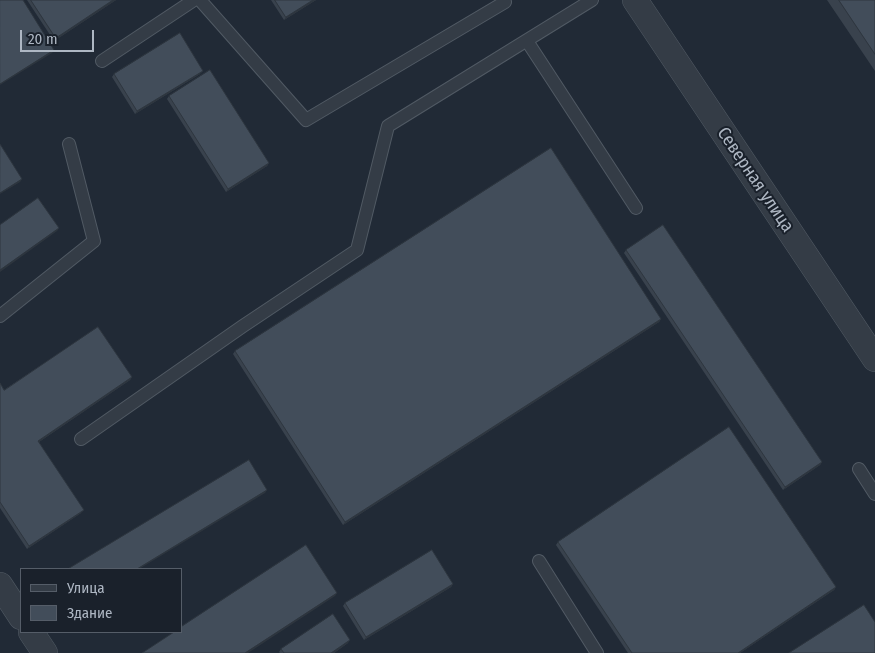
<!DOCTYPE html>
<html>
<head>
<meta charset="utf-8">
<style>
	body { margin:0 }
	#map { position:relative; width:875px; height:653px; overflow:hidden; background:#212a36; font-family:"Fira Sans Condensed",sans-serif }
	canvas { display:block }
	.legend { position:absolute; left:20px; top:568px; width:162px; height:65px; box-sizing:border-box; background:#1a212b; border:1px solid #555d68; margin:0; padding:6px 9px; list-style:none; font-size:15px; color:#aeb7c3 }
	.legend li { display:flex; align-items:center; gap:10px; height:25px }
	.legend b { width:25px; border:1px solid #555d68 }
	.scale { position:absolute; left:20px; top:30px; width:74px; height:22px; box-sizing:border-box; border:2px solid #aeb7c3; border-top:0; padding-left:6px; font-size:15px; line-height:18px; white-space:nowrap; color:#aeb7c3; -webkit-text-stroke:4px #1a212b; paint-order:stroke }
</style>
</head>
<body>
<div id="map">
<canvas width="875" height="653"></canvas>
<ul class="legend">
<li><b style="height:6px;background:#343c46"></b>Улица</li>
<li><b style="height:14px;background:#424d5a"></b>Здание</li>
</ul>
<div class="scale">20 m</div>
</div>
<script>
const ctx = document.querySelector('canvas').getContext('2d');
ctx.lineJoin = 'round';
function trace(path, color, width, dash) { ctx.strokeStyle = color; ctx.lineWidth = width; ctx.lineCap = dash ? 'butt' : 'round'; ctx.setLineDash(dash || []); ctx.stroke(path); }
function fill(path, color) { ctx.fillStyle = color; ctx.fill(path, 'evenodd'); }
function write(font, color, halo, rows, align = 'center') {
  ctx.font = font + ' "Fira Sans Condensed",sans-serif'; ctx.lineWidth = 4; ctx.setLineDash([]); ctx.textBaseline = 'middle'; ctx.strokeStyle = halo; ctx.fillStyle = color; for (const [text, x, y, turn = 0] of rows) {
    ctx.save(); ctx.translate(x, y); ctx.rotate((+turn || 0) * Math.PI / 180); ctx.textAlign = isNaN(turn) ? turn : align; if (halo) ctx.strokeText(text, 0, 0); ctx.fillText(text, 0, 0); ctx.restore();
  }
}
const service = new Path2D(`
	M200 0 306 120 505 2
	M527 41 636 208
	M102 61 194 0
	M0 316 94 241 69 144
	M81 439 243 326 357 250 388 126 592 0
	M859 469 875 494
	M539 561 597 653`);
const minor = new Path2D(`
	M635 0 875 359
	M0 585 21 617
	M31 632 45 653`);
const wall = new Path2D(`
	M27 0H116L54 41Z
	M271 0H316L284 20Z
	M827 0H875V71Z
	M114 74H200L135 114 112 77Z
	M169 96 269 163 267 166 226 192 167 99Z
	M626 250 822 462 820 465 783 490 624 253Z
	M661 319 659 322 343 525 233 354 235 351Z
	M132 377 130 380 39 442 81 513 27 549 0 508V383L4 390Z
	M558 542 836 587 834 590 740 653H628L556 545Z
	M453 584 451 587 364 640 343 606 345 603Z
	M348 643 334 653H280L279 652 281 649Z`);
const shadedWall = new Path2D(`
	M113 0H116L54 41 56 38Z
	M313 0H316L284 20 286 17Z
	M54 50 52 53 0 85V84Z
	M203 71 200 74 135 114 137 111Z
	M269 163 267 166 226 192 228 189Z
	M22 179 20 182 0 194V193Z
	M59 228 57 231 0 272V270Z
	M661 319 659 322 343 525 345 522Z
	M132 377 130 380 36 444 38 441Z
	M822 462 820 465 783 490 785 487Z
	M267 490 265 493 139 569H137Z
	M84 510 81 513 27 549 29 546Z
	M453 584 451 587 364 640 366 637Z
	M836 587 834 590 740 653H738Z
	M337 593 335 596 248 653H245Z
	M350 640 348 643 334 653H331Z`);
const building = new Path2D(`
	M0 0H23L54 50 0 84Z
	M31 0H113L56 38Z
	M275 0H313L286 17Z
	M839 0H875V54Z
	M180 33 203 71 137 111 114 74Z
	M210 70 269 163 228 189 169 96Z
	M0 144 22 179 0 193Z
	M551 148 661 319 345 522 235 351Z
	M38 198 59 228 0 270V225Z
	M663 225 822 462 785 487 626 250Z
	M98 327 132 377 38 441 84 510 29 546 0 502V383L4 390Z
	M729 427 836 587 738 653H632L558 542Z
	M249 460 267 490 137 569H68Z
	M306 545 337 593 245 653H142L174 632H181V627Z
	M432 550 453 584 366 637 345 603Z
	M864 605 875 622V653H789Z
	M333 614 350 640 331 653H284L281 649Z`);
const streetNames = [
	["Северная улица",755,180,56]
];
trace(service, '#515a64', 14);
trace(minor, '#515a64', 26);
trace(service, '#343c46', 12);
trace(minor, '#343c46', 25);
fill(wall, '#39424d');
fill(shadedWall, '#2e363f');
fill(building, '#424d5a');
trace(building, '#2e363f', 1);
write('18px', '#aeb7c3', '#1a212b', streetNames);
</script>
</body>
</html>
